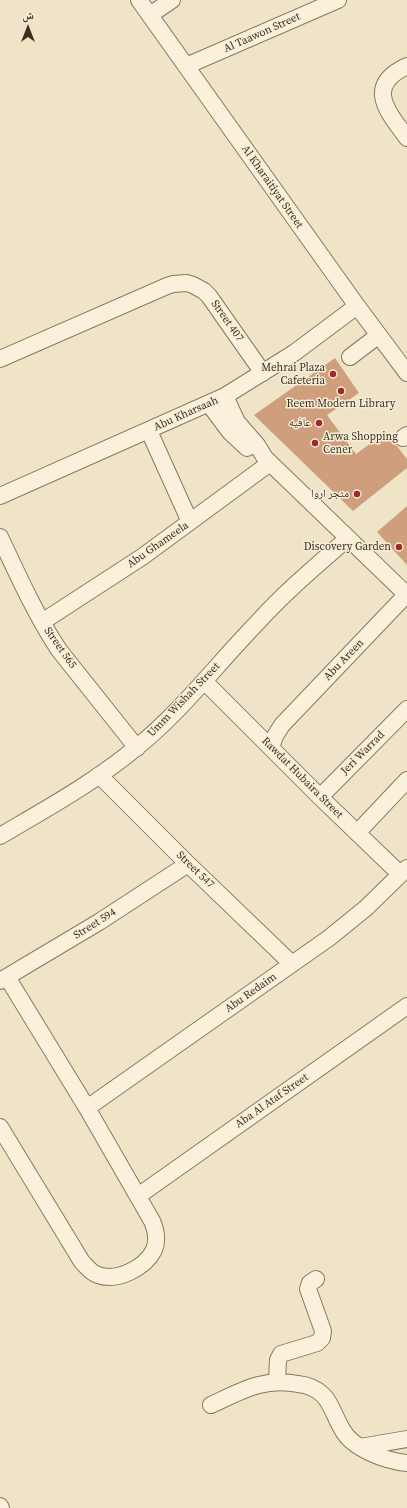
<!DOCTYPE html>
<html>
<head>
<meta charset="utf-8">
<style>
	body { margin:0 }
	#map { position:relative; width:407px; height:1508px; overflow:hidden; background:#f0e4c8; font-family:"Source Serif 4","Noto Naskh Arabic",serif }
	canvas { display:block }
	.north { position:absolute; left:8px; top:8px; width:40px; height:40px; -webkit-text-stroke:3px #f7eed8; paint-order:stroke; rotate:0deg; font-size:11px; font-weight:700; line-height:16px; text-align:center; color:#3d2e20 }
	.north::after { content:''; display:block; margin:auto; width:14px; height:18px; background:#3d2e20; clip-path:polygon(50% 0,100% 100%,50% 72%,0 100%) }
</style>
</head>
<body>
<div id="map">
<canvas width="407" height="1508"></canvas>
<div class="north">ش</div>
</div>
<script>
const ctx = document.querySelector('canvas').getContext('2d');
ctx.lineJoin = 'round';
function fill(path, color) { ctx.fillStyle = color; ctx.fill(path, 'evenodd'); }
function trace(path, color, width, dash) { ctx.strokeStyle = color; ctx.lineWidth = width; ctx.lineCap = dash ? 'butt' : 'round'; ctx.setLineDash(dash || []); ctx.stroke(path); }
function write(font, color, halo, rows, align = 'center') {
  ctx.font = font + ' "Source Serif 4","Noto Naskh Arabic",serif'; ctx.lineWidth = 3; ctx.setLineDash([]); ctx.textBaseline = 'middle'; ctx.strokeStyle = halo; ctx.fillStyle = color; for (const [text, x, y, turn = 0] of rows) {
    ctx.save(); ctx.translate(x, y); ctx.rotate((+turn || 0) * Math.PI / 180); ctx.textAlign = isNaN(turn) ? turn : align; if (halo) ctx.strokeText(text, 0, 0); ctx.fillText(text, 0, 0); ctx.restore();
  }
}
const building = new Path2D(`
	M335 358 359 393 327 415 356 454 386 432 407 459V468L353 511 254 415Z
	M407 506V565L377 532Z`);
const minor = new Path2D(`
	M139 0 357 306 407 373
	M150 15 172 0
	M186 66 338 0
	M407 66C364 86 388 112 407 138
	M350 357 379 335
	M0 359 167 286 173 284 187 283 193 285 204 291 209 296 263 373
	M225 396 237 422 257 445 265 458 406 594
	M209 404 230 432 247 448
	M149 431 190 522
	M403 438 407 435
	M0 496 225 396 294 353 357 306
	M0 537C18 575 35 614 59 650L137 748
	M42 622 142 557 270 463
	M204 681 320 797 400 874
	M271 748 275 736 282 725 407 594
	M99 775 188 864 292 964
	M320 797 407 709
	M357 833 407 780
	M0 836C46 809 95 782 137 747 182 711 217 664 257 623 285 592 317 565 348 538
	M0 981 99 922 188 864
	M87 1108 329 938 366 908 407 868
	M0 1127 82 1262C87 1267 91 1273 98 1275 117 1282 145 1268 154 1250 158 1240 156 1230 152 1221L87 1108 7 977
	M138 1196 407 1006
	M277 1381 278 1360 281 1354 317 1343 322 1338 323 1331 308 1289 310 1283 316 1279
	M211 1405C241 1391 264 1377 298 1384 307 1385 316 1388 323 1395 332 1404 335 1418 342 1429 352 1449 386 1461 407 1463
	M360 1447 407 1439
	M0 1506 1 1508`);
const markers = [
	[333,374,4,"#9e2a2b"],
	[341,391,4,"#9e2a2b"],
	[319,423,4,"#9e2a2b"],
	[315,443,4,"#9e2a2b"],
	[357,494,4,"#9e2a2b"],
	[399,547,4,"#9e2a2b"]
];
const streetNames = [
	["Al Taawon Street",262,33,-24],
	["Al Kharaitiyat Street",272,187,55],
	["Street 407",227,321,55],
	["Abu Kharsaah",186,414,-24],
	["Abu Ghameela",158,545,-35],
	["Street 565",60,648,55],
	["Abu Areen",344,660,-46],
	["Umm Wishah Street",184,700,-46],
	["Jeri Warrad",363,753,-45],
	["Rawdat Hubaira Street",302,778,45],
	["Street 547",195,870,44],
	["Street 594",95,924,-32],
	["Abu Redaim",251,993,-35],
	["Aba Al Ataf Street",272,1101,-35]
];
const poiNames = [
	["Mehrai Plaza",325,368],
	["Cafeteria",325,381],
	["Reem Modern Library",341,404,"center"],
	["عافيه",311,423],
	["Arwa Shopping",323,437,"left"],
	["Cener",323,450,"left"],
	["متجر اروا",349,494],
	["Discovery Garden",391,547]
];
fill(building, '#cf9f7d');
trace(minor, '#8d765c', 18);
trace(minor, '#faf1dc', 16);
for (const [x, y, r, color] of markers) { const dot = new Path2D(); dot.arc(x, y, r, 0, 2 * Math.PI); ctx.fillStyle = color; ctx.fill(dot); trace(dot, '#f7eed8', 1.5); }
write('11px', '#3d2e20', '#f7eed8', streetNames);
write('11px', '#3d2e20', '#f7eed8', poiNames, 'right');
</script>
</body>
</html>
